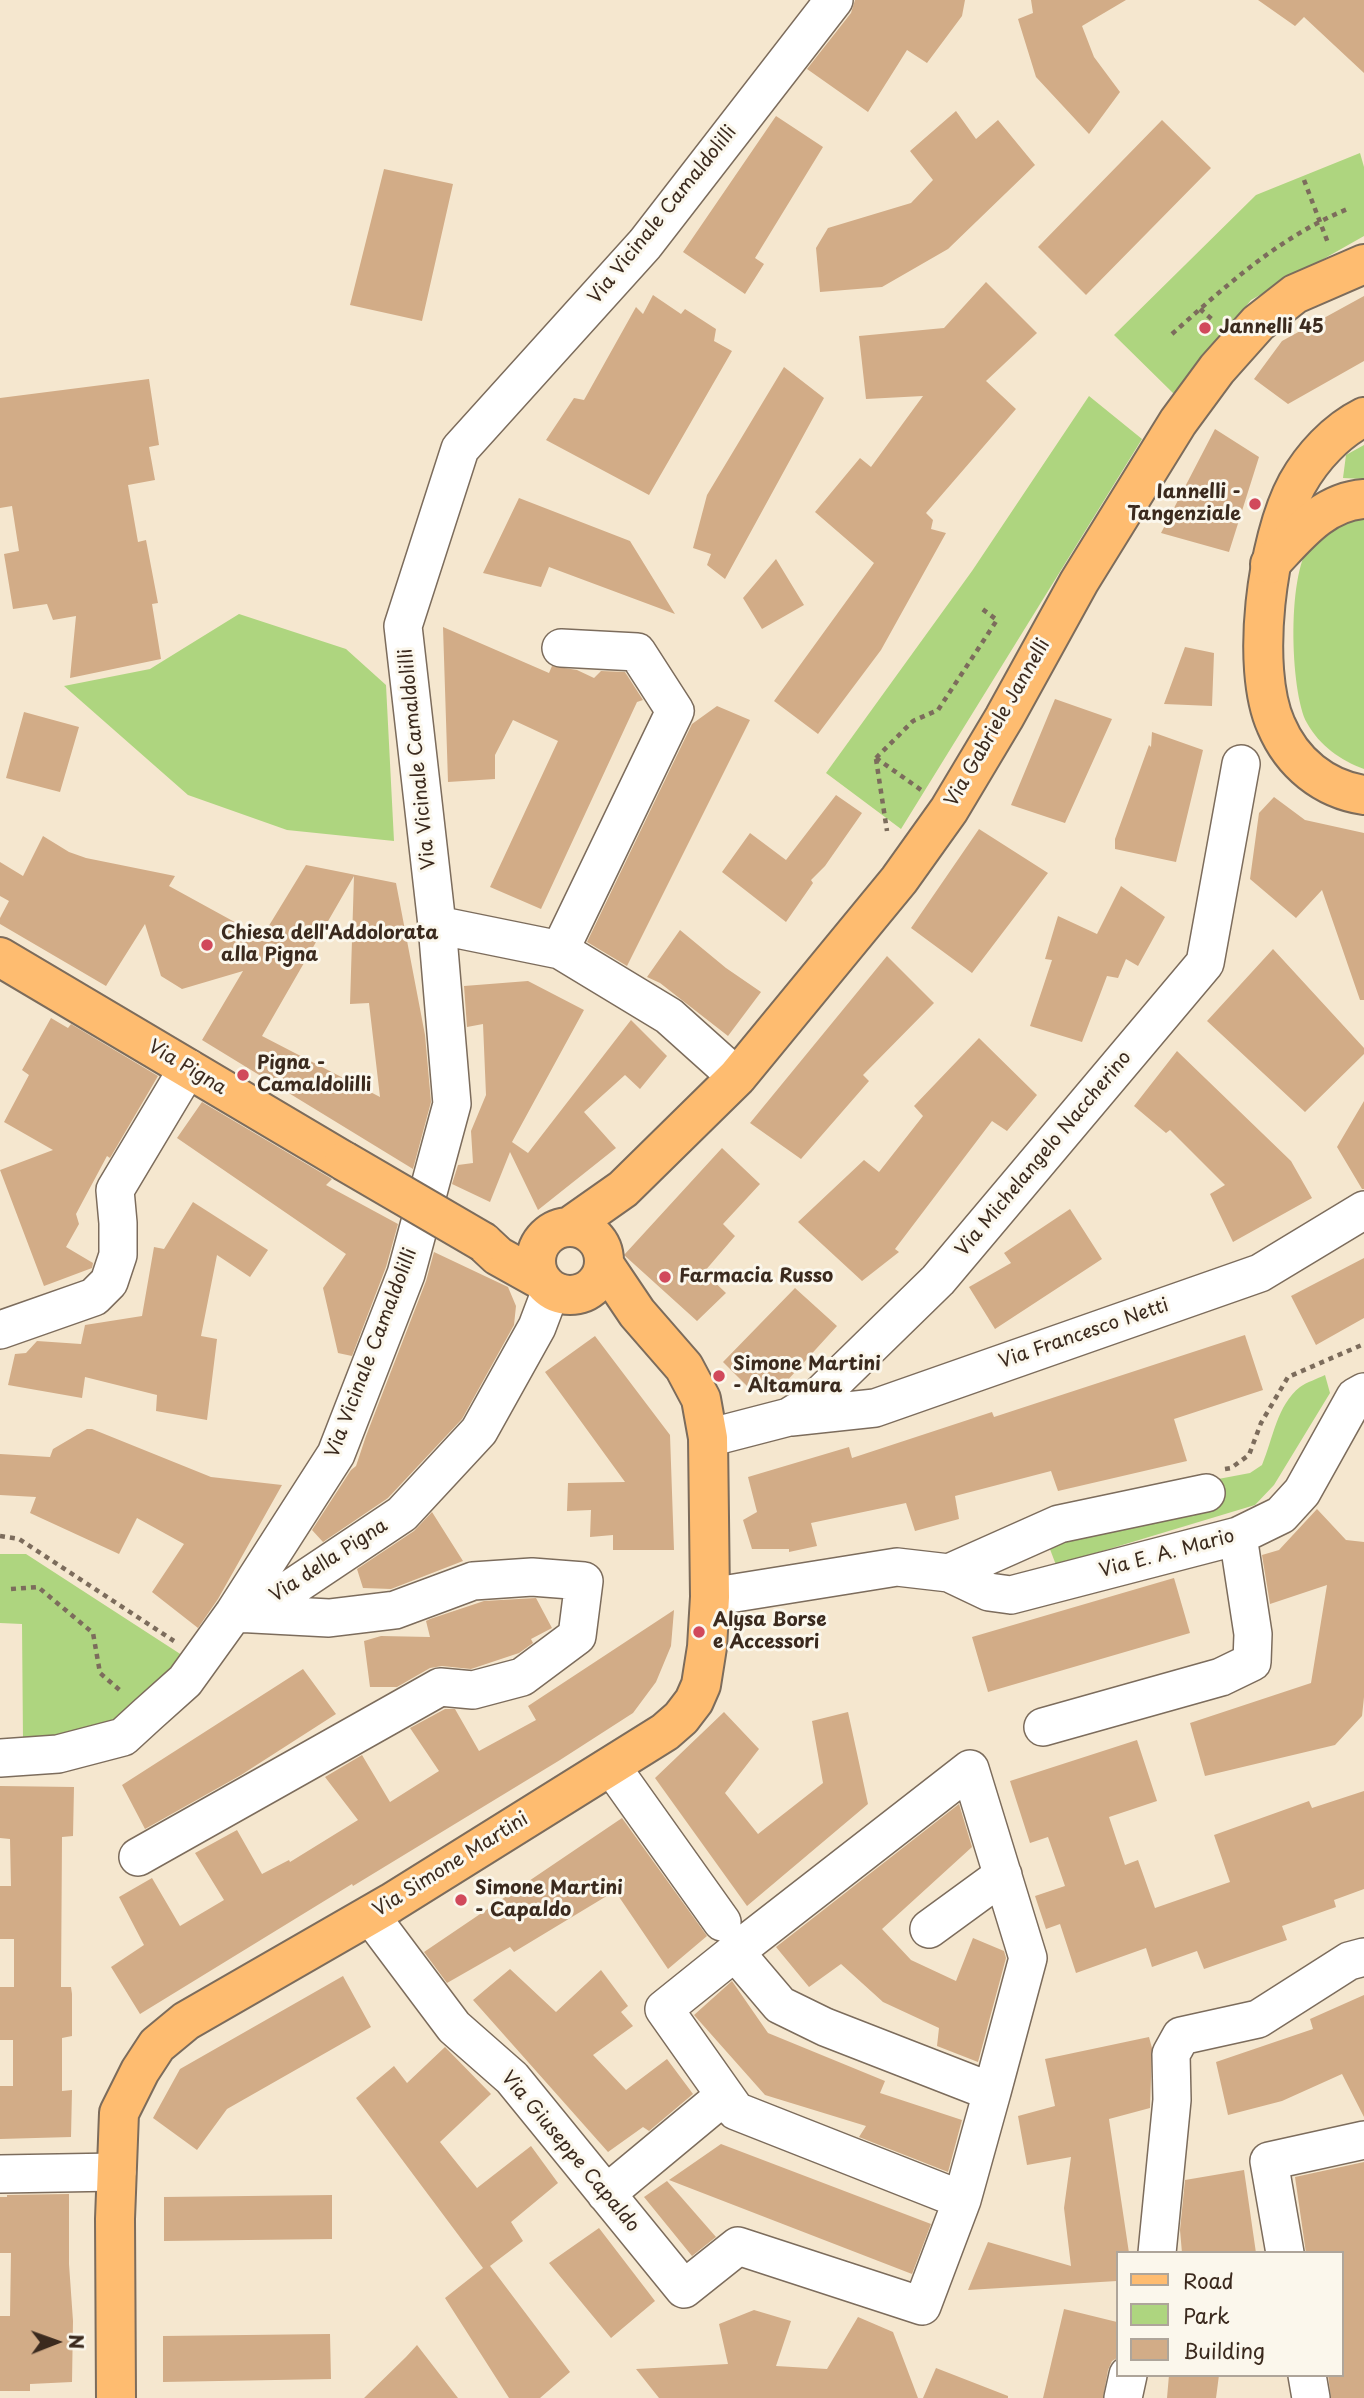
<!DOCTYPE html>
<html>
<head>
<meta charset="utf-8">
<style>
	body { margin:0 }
	#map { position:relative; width:1364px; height:2398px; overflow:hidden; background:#f5e7cf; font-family:"Playpen Sans",sans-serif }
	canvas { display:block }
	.legend { position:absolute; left:1116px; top:2251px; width:228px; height:126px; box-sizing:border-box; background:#fbf7ec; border:2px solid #aea59a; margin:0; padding:9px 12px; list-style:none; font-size:21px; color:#3b2a1e }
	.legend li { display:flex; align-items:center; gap:14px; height:35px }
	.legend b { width:35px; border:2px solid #aea59a }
	.north { position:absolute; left:21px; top:2307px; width:70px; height:70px; -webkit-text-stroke:5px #fbf7ec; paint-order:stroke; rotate:89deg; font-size:19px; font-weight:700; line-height:28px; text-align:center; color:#3b2a1e }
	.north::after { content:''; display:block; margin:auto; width:24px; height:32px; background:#3b2a1e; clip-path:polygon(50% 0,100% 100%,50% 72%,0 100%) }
</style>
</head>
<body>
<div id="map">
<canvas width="1364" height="2398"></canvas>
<ul class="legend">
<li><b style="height:9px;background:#febc70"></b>Road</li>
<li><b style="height:19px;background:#aed57f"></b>Park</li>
<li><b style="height:19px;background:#d2ac87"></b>Building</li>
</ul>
<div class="north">N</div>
</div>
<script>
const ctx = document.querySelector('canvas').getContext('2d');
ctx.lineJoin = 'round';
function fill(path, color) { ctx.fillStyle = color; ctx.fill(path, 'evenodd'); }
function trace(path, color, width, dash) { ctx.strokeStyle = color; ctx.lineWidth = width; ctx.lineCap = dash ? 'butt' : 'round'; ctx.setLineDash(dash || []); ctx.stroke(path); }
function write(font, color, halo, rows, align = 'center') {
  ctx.font = font + ' "Playpen Sans",sans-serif'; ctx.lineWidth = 6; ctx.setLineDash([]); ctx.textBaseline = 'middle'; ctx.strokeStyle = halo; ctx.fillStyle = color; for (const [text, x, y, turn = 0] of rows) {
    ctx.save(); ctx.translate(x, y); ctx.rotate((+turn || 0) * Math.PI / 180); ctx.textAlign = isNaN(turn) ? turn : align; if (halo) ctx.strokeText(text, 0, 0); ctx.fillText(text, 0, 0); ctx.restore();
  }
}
const green = new Path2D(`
	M1360 153 1364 167V236L1251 300 1174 394 1114 335 1256 195Z
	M1089 396 1142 439 901 829 826 773 972 571Z
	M1364 445V479L1343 478 1346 455Z
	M1364 512V769C1340 760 1320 746 1307 723 1290 692 1286 567 1313 541 1322 532 1351 519 1364 512Z
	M239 614 346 649 386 685 394 841 287 830 188 795 64 686 150 669Z
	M1325 1375 1330 1393 1274 1485 1255 1505 1056 1565 1048 1544 1213 1480 1250 1473 1262 1465C1273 1439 1277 1405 1300 1387 1307 1382 1317 1379 1325 1375Z
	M0 1554H26L188 1659 113 1724 23 1741 22 1624 0 1623Z`);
const building = new Path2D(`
	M855 0H965L962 16 927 63 907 50 868 112 807 69 851 13Z
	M1031 0H1126L1082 26 1094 57 1120 92 1089 134 1036 77 1018 19 1033 13Z
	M1258 0H1364V73L1304 17 1295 26Z
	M956 111 976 139 998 120 1035 165 948 249 882 287 820 292 816 248 828 228 911 203 933 180 910 151Z
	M776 116 823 147 755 258 764 264 745 294 683 252Z
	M1162 120 1211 168 1086 295 1038 247Z
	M384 169 453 184 422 321 350 305Z
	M986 282 1037 333 986 381 1016 409 926 513 933 520 931 529 946 533 881 650 818 734 774 701 874 563 815 512 860 458 871 467 923 396 866 399 859 336 944 328Z
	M653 295 681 314 685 309 716 329 714 341 732 351 649 495 546 440 574 398 584 400 636 307 643 314Z
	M1364 296V361L1288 404 1254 379 1282 341Z
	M784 367 824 398 725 579 707 565 711 554 693 548 707 495Z
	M149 379 159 445 149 447 155 480 128 485 138 542 146 540 158 603 152 604 161 659 70 678 76 616 53 620 47 604 13 609 4 554 19 551 12 506 0 508V398Z
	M1215 429 1259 457 1229 552 1161 533Z
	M519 498 630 541 675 614 549 567 541 587 483 573Z
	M776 559 804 605 762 629 743 598Z
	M443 627 549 673 552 666 577 670 594 678 601 671 625 672 643 700 637 702 541 909 490 887 558 741 513 720 495 755V779L448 782Z
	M1185 647 1214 653 1212 706 1164 704Z
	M1055 699 1112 719 1065 823 1011 805Z
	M717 706 750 720 627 966 587 942 692 724Z
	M24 712 79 727 60 792 6 778Z
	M1152 732 1203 750 1176 862 1115 849V839L1149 745 1151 747Z
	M836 795 862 813 825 866 811 880 813 883 786 922 722 872 750 833 786 860Z
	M1274 797 1305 820 1364 833V1000H1360L1322 890 1296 918 1250 879 1259 813Z
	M979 829 1048 873 972 973 911 928Z
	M43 836 69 852 86 858 175 876 169 886 262 937 306 865 396 883 425 1035 431 1102 413 1169 202 1040 243 971 182 989 161 976 145 924 106 986 0 924V918L9 901 0 896V862L23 876ZM354 876 350 1004 369 1003 380 1097 262 1036Z
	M1121 886 1165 917 1138 966 1126 959 1118 978 1107 976 1082 1042 1030 1026 1052 960 1045 959 1058 916 1097 934Z
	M680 930 726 968 761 992 728 1036 660 983 647 977Z
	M1273 949 1364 1048V1054L1305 1112 1207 1021Z
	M887 956 934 1003 863 1075 869 1081 801 1159 750 1123Z
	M528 981 584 1010 512 1142 528 1153 631 1020 667 1056 640 1089 625 1075 584 1112 616 1148 538 1210 510 1152 490 1202 452 1184 458 1165 473 1163 471 1131 486 1095 483 1024 467 1027 464 986Z
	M51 1018 68 1028 71 1024 158 1076 110 1158 107 1156 76 1214 79 1224 66 1247 93 1263 92 1268 44 1286 0 1170 53 1150 4 1122 29 1075 22 1070Z
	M979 1038 1037 1095 1007 1131 992 1121 895 1249 899 1252 862 1281 798 1222 864 1160 879 1172 923 1116 914 1106Z
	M1177 1051 1291 1161 1312 1198 1233 1242 1210 1194 1225 1185 1170 1130 1166 1133 1134 1106Z
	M1364 1101V1189H1362L1337 1147Z
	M202 1102 332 1179 326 1185 398 1224 386 1267 352 1356 338 1353 323 1288 346 1254 177 1138Z
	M722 1148 760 1184 723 1224 735 1236 704 1272 726 1293 697 1321 624 1255Z
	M193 1202 268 1250 250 1277 217 1255 201 1336 217 1339 207 1420 156 1411 157 1395 85 1377 82 1398 8 1385 15 1354 26 1353 37 1341 81 1344 85 1325 142 1316 154 1247 164 1249Z
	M1070 1209 1102 1259 995 1329 969 1287 1011 1263 1004 1253Z
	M434 1252 508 1287 516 1306 514 1325 462 1419 388 1498 323 1542 312 1530 351 1470 356 1466 366 1436 426 1281Z
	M1364 1258V1318L1316 1345 1291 1296Z
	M795 1288 837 1326 775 1394 758 1379 750 1389 723 1362Z
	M1245 1335 1263 1390 1174 1419 1187 1461 1058 1491 1051 1471 955 1496 959 1519 915 1531 906 1503 811 1523 817 1546 789 1552V1549H752L743 1520 757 1512 748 1477 849 1447 852 1458 992 1412 994 1417Z
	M595 1336 670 1435 674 1550H613V1535L590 1537 591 1510 567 1511 568 1483 625 1482 545 1372Z
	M87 1429H92L211 1477 282 1485 218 1599 198 1628 152 1592 184 1544 137 1518 119 1554 30 1513 36 1497 0 1495V1454L50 1457 53 1449Z
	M1317 1509 1346 1540 1364 1542V1697L1362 1716 1335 1745 1205 1776 1190 1723 1311 1683 1327 1585 1270 1604 1262 1555 1279 1550Z
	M432 1512 463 1561 391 1589 363 1588 357 1569 414 1531Z
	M1174 1578 1190 1633 988 1692 972 1637Z
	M536 1598 552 1628 531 1639 533 1643 519 1653 471 1669 442 1666 430 1668 397 1687H370L364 1641 381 1636 430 1637 426 1621 430 1619 484 1601Z
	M674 1610 671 1646 656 1682 633 1713 560 1760 353 1886 352 1884 140 2014 111 1967 144 1945 119 1897 152 1878 180 1926 224 1900 195 1853 237 1830 262 1874 289 1860 290 1862 358 1820 325 1777 362 1755 390 1802 439 1771 410 1728 445 1709H455L479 1751 536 1720 528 1706Z
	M303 1669 336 1714 241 1775 145 1829 122 1785Z
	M724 1712 759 1749 725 1793 758 1834 823 1783 812 1721 848 1712 868 1804 747 1906 655 1778Z
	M1137 1740 1157 1801 1109 1817 1125 1865 1138 1860 1155 1908 1230 1882 1214 1835 1309 1801 1312 1808 1364 1791V1889L1334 1900 1336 1907 1282 1926 1287 1940 1204 1969 1197 1951 1152 1967 1146 1948 1076 1973 1060 1924 1046 1929 1035 1896 1065 1886 1048 1837 1030 1843 1010 1781Z
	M0 1786 74 1787 73 1836 62 1837 61 1987H71L72 1994V2036L62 2038V2091L72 2090 71 2137 0 2139V2086H13V2040H0V1987H14V1939H0V1886H11L10 1839 0 1838Z
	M959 1804 972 1847 882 1929 911 1960 956 1981 973 1938 1004 1951 1006 1958 978 2062 937 2046 939 2028 883 2002 841 1964 809 1987 776 1947Z
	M622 1818 707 1936 668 1969 615 1891 514 1952 510 1947 447 1983 424 1952Z
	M510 1969 556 2012 601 1970 628 2006 621 2012 633 2026 593 2055 626 2090 667 2059 693 2094 649 2131 643 2127 608 2152 473 2000Z
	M343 1976 371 2027 227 2109 197 2150 153 2118 180 2069Z
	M732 1981 768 2033 885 2081 880 2093 962 2120 948 2172 859 2137 866 2126 765 2095 694 2015Z
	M1364 1995V2117L1342 2074 1282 2101 1228 2115 1216 2062 1313 2029 1310 2019Z
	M1149 2037 1152 2048 1150 2108 1109 2119 1129 2253H1117V2281L968 2290 988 2242 1071 2266 1064 2208 1071 2157 1027 2165 1018 2116 1055 2106 1045 2059Z
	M445 2047 491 2094 440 2142 477 2188 531 2146 558 2183 511 2222 523 2241 490 2266 570 2372 540 2398H509L445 2298 483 2268 356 2098 394 2066 407 2083Z
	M721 2144 931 2224 912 2274 669 2180Z
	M1364 2162V2398H1331L1328 2375H1341V2253H1306L1295 2177Z
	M1244 2170 1256 2253H1182L1180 2230 1185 2180Z
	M667 2181 716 2237 692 2256 644 2197Z
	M69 2194V2264L73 2321 72 2382 30 2384V2391H0V2316H10L11 2253H0V2197H7V2195Z
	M332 2195V2239L164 2241V2197Z
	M599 2228 655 2301 611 2338 549 2263Z
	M1064 2309 1117 2322V2358L1112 2361 1108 2370 1103 2398H1043Z
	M754 2310 791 2321 776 2366 827 2369 858 2317 893 2332 918 2398H659L636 2369 728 2364 719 2324Z
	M330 2334 331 2379 163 2382V2336Z
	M417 2345 458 2398H364L406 2357Z
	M936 2368 1008 2396V2398H923Z
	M1169 2375H1219L1216 2398H1167Z`);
const path = new Path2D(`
	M1304 180 1328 243
	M1200 309 1215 322
	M1172 334C1227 285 1280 236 1350 208
	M876 758 913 721 938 710 997 620 981 608
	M876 758 924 792
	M876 759 887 831
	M1225 1469 1231 1468 1249 1455 1261 1423 1288 1377 1364 1344
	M0 1536 19 1539 174 1641
	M11 1589 38 1587 93 1633 100 1673 123 1693`);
const minor = new Path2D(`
	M437 925 560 950 669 1016 737 1077
	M560 950 675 711 637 652 561 648
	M0 1330 94 1297 109 1282 118 1255V1223L115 1190 188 1068
	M791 1417 875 1408 1260 1273 1364 1210
	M708 1438 789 1417 813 1402 938 1280 1205 963 1241 764
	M949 1573 1059 1524 1206 1493
	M710 1597 897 1567 949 1573 989 1592 1011 1595 1238 1536 1281 1515 1302 1492 1355 1397 1364 1392
	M241 1611 272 1601 402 1514 479 1431 537 1327 551 1290
	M1043 1727 1221 1677 1252 1662 1253 1634 1238 1536
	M0 1758 58 1754 123 1737 147 1715 185 1681 234 1613 336 1454 406 1274 452 1104 437 925 403 626 460 449 645 244 834 0
	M611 1766 722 1922
	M138 1857 440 1687 473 1690 522 1677 577 1636 584 1581 532 1577 473 1581 395 1610 329 1618 234 1613
	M370 1915 454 2027 512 2078 684 2289 738 2246 922 2306 962 2200 992 2092 825 2027 780 2005 735 1952 664 2009 736 2111 962 2200
	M929 1929 1003 1875
	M735 1952 970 1769 1028 1958 992 2092
	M0 2174 117 2172
	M606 2194 724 2096
	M1157 2253 1172 2100 1171 2054 1181 2036 1258 2019 1349 1961 1364 1957
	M1285 2253 1269 2161 1364 2140
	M1307 2375 1311 2398
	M1123 2398 1128 2375`);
const major = new Path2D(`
	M1364 417C1336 431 1312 457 1297 484 1267 539 1250 667 1276 725 1292 763 1324 789 1364 795
	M0 957 344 1161
	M536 1261a34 34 0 1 1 68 0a34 34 0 1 1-68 0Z
	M569 1227 623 1189 737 1077 899 880 949 810 1004 718 1079 582 1178 422 1217 369 1258 323 1295 294 1364 264
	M483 1242 498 1256 541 1280
	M116 2398 115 2219 119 2113 140 2071 157 2045 186 2021 391 1903 665 1732 681 1718 694 1701 701 1685 707 1647 710 1597 708 1438 701 1399 684 1367 637 1313 604 1264`);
const highway = new Path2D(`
	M1270 564C1297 536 1322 502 1364 499`);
const majorBridge = new Path2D(`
	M344 1161 483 1242`);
const markers = [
	[1205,328,7,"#d1495b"],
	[1255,504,7,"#d1495b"],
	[207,945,7,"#d1495b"],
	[243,1075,7,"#d1495b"],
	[665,1277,7,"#d1495b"],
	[719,1376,7,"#d1495b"],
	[699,1632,7,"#d1495b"],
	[461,1900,7,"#d1495b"]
];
const streetNames = [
	["Via Vicinale Camaldolilli",663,215,-51],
	["Via Gabriele Jannelli",998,723,-60],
	["Via Vicinale Camaldolilli",418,759,-96],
	["Via Pigna",187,1068,31],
	["Via Michelangelo Naccherino",1044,1154,-50],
	["Via Francesco Netti",1084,1334,-19],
	["Via Vicinale Camaldolilli",372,1353,-69],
	["Via E. A. Mario",1167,1554,-15],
	["Via della Pigna",329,1561,-33],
	["Via Simone Martini",451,1865,-32],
	["Via Giuseppe Capaldo",570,2152,50]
];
const poiNames = [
	["Jannelli 45",1219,328],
	["Iannelli -",1241,493,"right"],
	["Tangenziale",1241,515,"right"],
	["Chiesa dell'Addolorata",221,934],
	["alla Pigna",221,956],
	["Pigna -",257,1064],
	["Camaldolilli",257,1086],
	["Farmacia Russo",679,1277],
	["Simone Martini",733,1365],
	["- Altamura",733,1387],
	["Alysa Borse",713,1621],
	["e Accessori",713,1643],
	["Simone Martini",475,1889],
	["- Capaldo",475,1911]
];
fill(green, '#aed57f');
fill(building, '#d2ac87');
trace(minor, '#7c6c5c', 40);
trace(major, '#7c6c5c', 42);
trace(highway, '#7c6c5c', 42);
trace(path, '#7c6c5c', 4.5, [5, 5]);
trace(minor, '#fff', 37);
trace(major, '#febc70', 38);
trace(highway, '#febc70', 38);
trace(majorBridge, '#7c6c5c', 42, []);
trace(majorBridge, '#febc70', 38);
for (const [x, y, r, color] of markers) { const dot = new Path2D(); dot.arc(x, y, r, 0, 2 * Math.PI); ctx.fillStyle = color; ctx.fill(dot); trace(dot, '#fbf7ec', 2.5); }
write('19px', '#3b2a1e', '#fbf7ec', streetNames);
write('bold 19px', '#3b2a1e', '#fbf7ec', poiNames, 'left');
</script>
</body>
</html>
